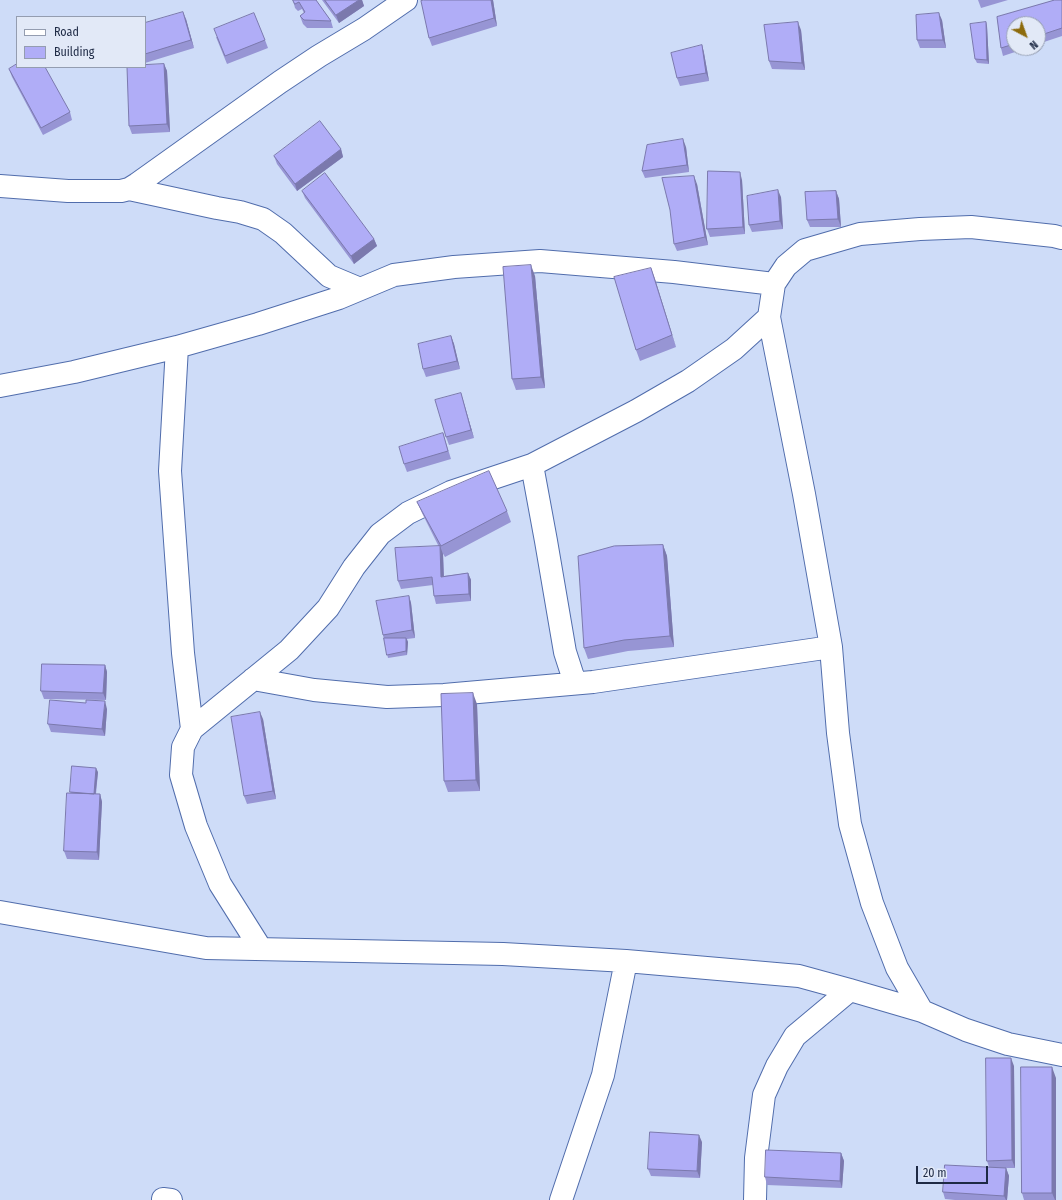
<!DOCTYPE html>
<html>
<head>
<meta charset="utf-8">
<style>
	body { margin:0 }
	#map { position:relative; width:1062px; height:1200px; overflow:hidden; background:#cedcf8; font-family:"Fira Sans Condensed",sans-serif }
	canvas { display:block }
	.legend { position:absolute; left:16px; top:16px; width:130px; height:52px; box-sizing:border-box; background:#e2e9f7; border:1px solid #949db0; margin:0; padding:5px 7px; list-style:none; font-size:12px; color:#1e2a45 }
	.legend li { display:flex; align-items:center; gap:8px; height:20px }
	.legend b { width:20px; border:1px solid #949db0 }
	.north { position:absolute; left:1006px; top:16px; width:40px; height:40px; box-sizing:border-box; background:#e2e9f7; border:1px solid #949db0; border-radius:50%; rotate:139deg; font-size:11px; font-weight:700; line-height:16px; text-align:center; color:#1e2a45 }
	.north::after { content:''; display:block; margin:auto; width:14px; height:18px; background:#8d6b0d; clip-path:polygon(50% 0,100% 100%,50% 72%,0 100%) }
	.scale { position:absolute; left:916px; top:1166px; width:72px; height:18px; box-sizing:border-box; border:2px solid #1e2a45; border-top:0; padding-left:5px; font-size:12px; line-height:14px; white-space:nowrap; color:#1e2a45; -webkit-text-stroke:3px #e2e9f7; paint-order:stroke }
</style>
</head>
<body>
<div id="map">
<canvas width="1062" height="1200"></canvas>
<ul class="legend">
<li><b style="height:5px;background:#fff"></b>Road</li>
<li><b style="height:11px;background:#b0adf7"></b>Building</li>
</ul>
<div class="north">N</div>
<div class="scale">20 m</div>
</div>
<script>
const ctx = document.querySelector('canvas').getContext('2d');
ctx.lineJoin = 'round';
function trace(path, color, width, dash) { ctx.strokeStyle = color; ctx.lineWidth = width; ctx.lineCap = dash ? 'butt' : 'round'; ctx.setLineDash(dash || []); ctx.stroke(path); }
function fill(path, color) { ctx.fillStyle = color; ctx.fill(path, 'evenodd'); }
const minor = new Path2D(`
	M0 186 68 191H121L129 189 137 184 280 82 319 56 364 29 406 0
	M129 189 217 208 240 212 263 219 283 233 329 276 360 289
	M177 347 170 471 183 653 192 729
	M0 386 74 372 177 347 258 324 339 298 394 275 454 267 540 261 674 272 774 284
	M532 465 546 541 565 652 575 683
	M253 679 314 690 387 697 444 695 593 682 831 647
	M0 912 206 948 503 954 626 961 799 976 850 990 922 1011 966 1030 1008 1044 1062 1055
	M261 949 220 884 196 826 181 775 183 747 192 729 289 650 328 608 354 567 380 534 408 513 451 492 532 465 636 411 688 381 734 349 769 317
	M922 1011 897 968 872 903 850 824 838 733 831 647 804 494 769 317 774 284 786 266 805 250 860 234 920 229 971 227 1054 236 1062 238
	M163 1199 171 1200
	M561 1200 603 1075 626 961
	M755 1200 756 1158 764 1095 777 1066 795 1036 850 990`);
const wall = new Path2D(`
	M293 0H316L331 21 333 28H307L303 24 300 16 304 13 302 9 298 11 295 8Z
	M322 0H362L364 6 339 23Z
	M493 0 497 26 432 46 429 38Z
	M978 0H1008L981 8Z
	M1055 0H1062V36L1038 44V24H1014V48H1027L1003 56 1001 48 997 17Z
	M186 19 194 48 145 63V23Z
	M942 20 946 48H920L917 40Z
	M986 22 987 26 989 64 977 63 975 59Z
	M801 30 805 70 772 69 769 61Z
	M216 37 265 40 268 48 227 64Z
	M702 45 704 53 709 81 680 86 677 78Z
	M164 64 167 71 170 132 132 134 129 126Z
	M9 69 70 112 72 120 43 135 12 77Z
	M686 147 689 172 645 178 642 171Z
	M341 149 343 157 297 191 277 164 274 156Z
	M742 180 745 234 710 237 707 229Z
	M697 184 708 245 677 251 674 244Z
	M302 191 374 239 377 246 354 264 305 198Z
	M836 191 839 199 841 227H810L807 220Z
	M781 197 783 229 752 232 749 225Z
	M651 268 676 347 640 361 636 350Z
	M535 276 545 388 516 390 512 379Z
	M451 336 454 344 460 369 426 377 423 369Z
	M461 393 474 438 449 445 446 437Z
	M443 433 451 459 407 472 404 464Z
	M417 502 507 511 511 522 445 557 442 552 443 554 444 576 468 573 471 580V601L436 604 434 596 433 585 401 589 398 581 439 547 422 513Z
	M663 545 667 556 674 647 628 651 588 659 584 648Z
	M409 596 411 603 415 638 407 639 408 642 407 655 388 658 383 635Z
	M105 665 107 672 106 700 44 699 41 691Z
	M477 704 480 791 448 792 444 781Z
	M107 709 105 736 51 732 48 724Z
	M263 719 276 799 247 804 244 796Z
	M98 772 96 794H100L102 802 99 860 67 859 64 851 70 793Z
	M1014 1066 1015 1168H1006L1009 1176 1007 1200H955L945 1199 943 1192 989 1167 987 1161Z
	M1056 1078V1200H1024L1022 1193Z
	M702 1142 700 1178 651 1176 648 1169Z
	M841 1153 844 1161 842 1188 767 1185 765 1177Z`);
const shadedWall = new Path2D(`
	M359 0H362L364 6 339 23 336 15Z
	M491 0H493L497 26 494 18Z
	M183 12 186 19 194 48 191 40Z
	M939 13 942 20 946 48 943 40Z
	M798 22 801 30 805 70 802 63Z
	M986 22 987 26 989 64 987 60Z
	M702 45 704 53 709 81 706 73Z
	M164 64 167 71 170 132 167 124Z
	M683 139 686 147 689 172 687 165Z
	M341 149 343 157 297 191 295 184Z
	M740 172 742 180 745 234 743 227Z
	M694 176 697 184 708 245 705 237Z
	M778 190 781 197 783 229 780 221Z
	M836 191 839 199 841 227 838 219Z
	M374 239 377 246 354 264 351 256Z
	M531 265 535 276 545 388 541 377Z
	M651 268 655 279 676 347 672 335Z
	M451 336 454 344 460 369 457 361Z
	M461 393 463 400 474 438 471 430Z
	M663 545 667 556 674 647 670 636Z
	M440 546 443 554 444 584 441 577Z
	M468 573 471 580V601L469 594Z
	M409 596 411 603 415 638 412 630Z
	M406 638 408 642 407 655 406 651Z
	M105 665 107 672 106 700 103 693Z
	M473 693 477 704 480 791 476 780Z
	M105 701 107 709 105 736 102 729Z
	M260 712 263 719 276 799 273 791Z
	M96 768 98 772 95 798 94 794Z
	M100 794 102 802 99 860 97 852Z
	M1011 1058 1014 1066 1015 1168 1012 1160Z
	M1052 1067 1056 1078V1200H1055L1052 1193Z
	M699 1135 702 1142 700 1178 697 1171Z
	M841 1153 844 1161 842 1188 840 1181Z
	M1006 1168 1009 1176 1007 1200H1006L1004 1196Z`);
const building = new Path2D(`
	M293 0H316L331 21 304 20 300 16 305 12 299 2 295 4Z
	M325 0H359L336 15Z
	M424 0H491L494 18 429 38 421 1Z
	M1055 0H1062V28L1038 36V24H1014V44L1001 48 997 17Z
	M183 12 191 40 145 54V23Z
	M254 13 265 40 225 56 214 29Z
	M939 13 943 40H917L916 15Z
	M798 22 802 63 769 61 764 25Z
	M986 22 987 60 975 59 970 24Z
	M702 45 706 73 677 78 671 53Z
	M17 64V67H45L70 112 41 128 9 69Z
	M164 64 167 124 129 126 127 67H145V65Z
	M320 121 341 149 295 184 274 156Z
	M683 139 687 165 642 171 647 145Z
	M708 171 740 172 743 227 707 229Z
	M325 173 374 239 351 256 302 191Z
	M694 176 705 237 674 244 670 210 662 178Z
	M778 190 780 221 749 225 747 196Z
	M836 191 838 219 807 220 805 192Z
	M531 265 541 377 512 379 503 267Z
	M651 268 672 335 636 350 614 277Z
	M451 336 457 361 423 369 418 344Z
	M461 393 471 430 446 437 435 400Z
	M443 433 448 451 404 464 399 447Z
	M489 471 507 511 441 546 417 502Z
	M663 545 670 636 624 640 584 648 578 556 614 546Z
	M440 546 441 577 468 573 469 594 434 596 432 577 398 581 395 548Z
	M409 596 412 630 383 635 376 601Z
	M384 638H406V651L387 655Z
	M42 664 105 665 103 693 41 691Z
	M473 693 476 780 444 781 441 694Z
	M50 700 86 703V700L105 701 102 729 48 724Z
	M260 712 273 791 244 796 231 717Z
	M72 766 96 768 94 794 70 792Z
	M67 793 100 794 97 852 64 851Z
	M986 1058H1011L1012 1160 987 1161Z
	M1021 1067H1052V1193H1022Z
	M650 1132 699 1135 697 1171 648 1169Z
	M766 1150 841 1153 840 1181 765 1177Z
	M945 1165 1006 1168 1004 1196 943 1192Z`);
trace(minor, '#516dac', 24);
trace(minor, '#fff', 22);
fill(wall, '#9795d4');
fill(shadedWall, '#7b79ad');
fill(building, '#b0adf7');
trace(building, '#7b79ad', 1);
</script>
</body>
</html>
